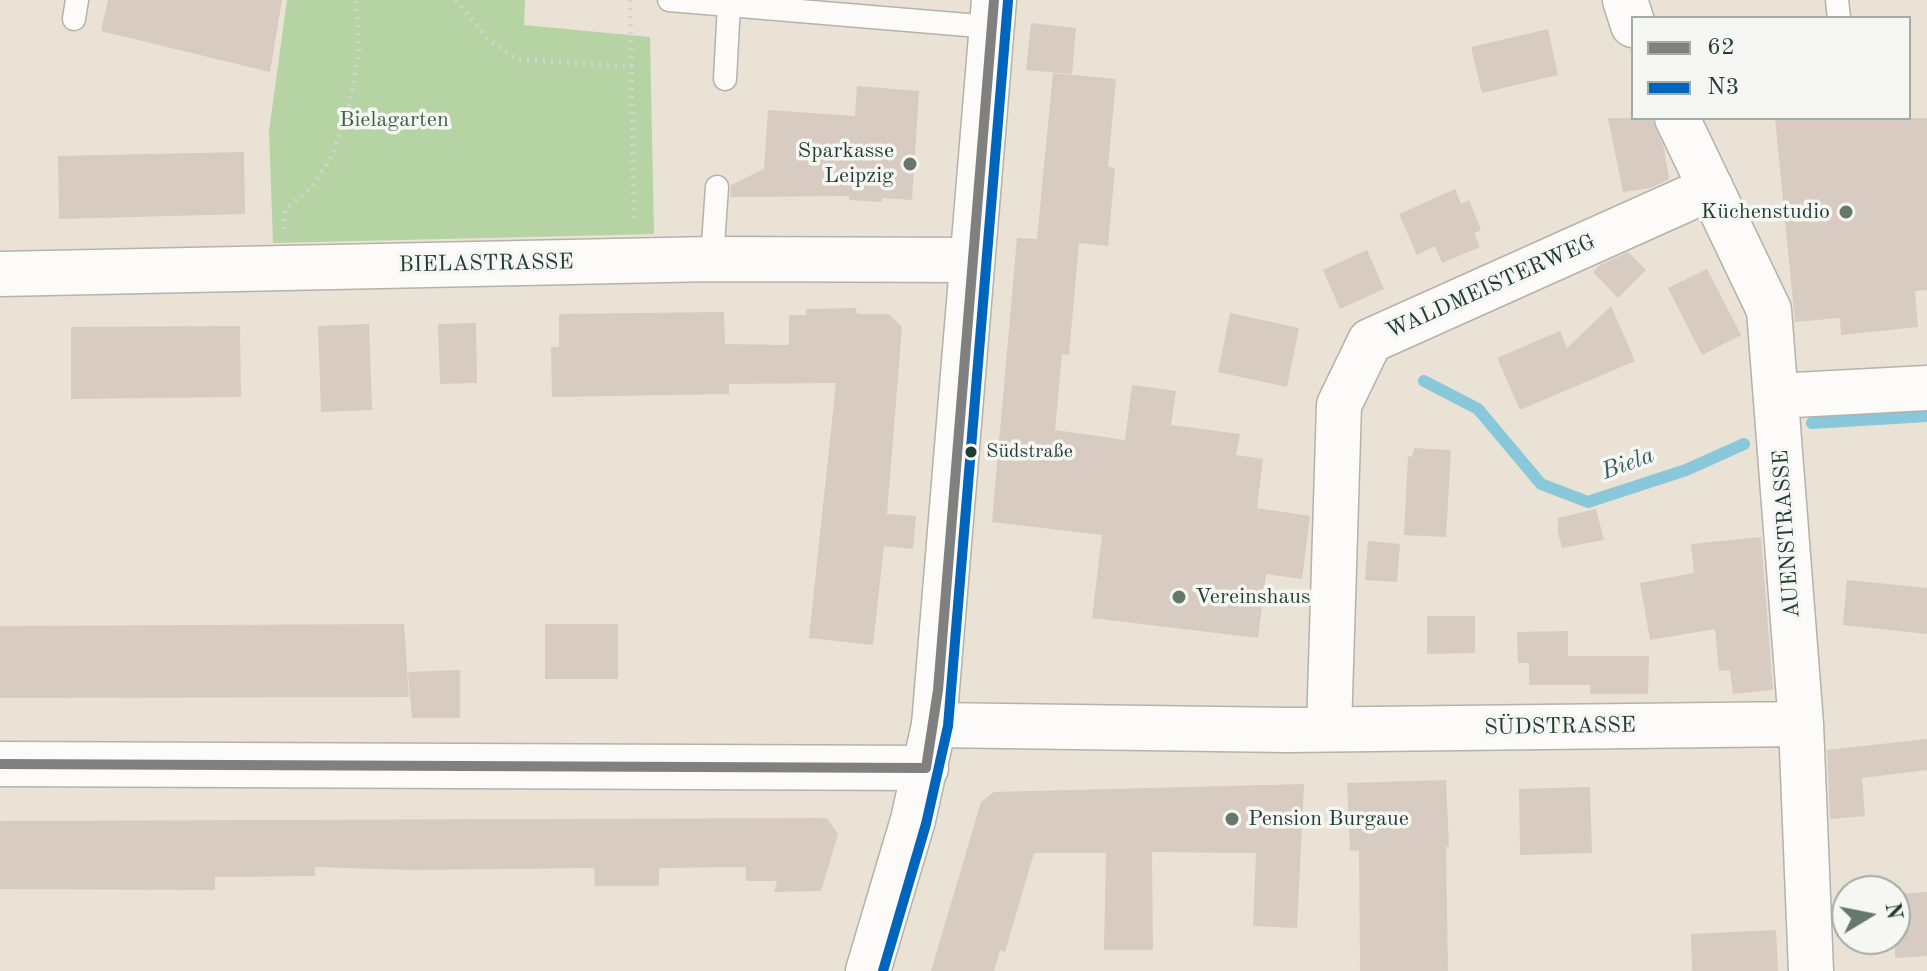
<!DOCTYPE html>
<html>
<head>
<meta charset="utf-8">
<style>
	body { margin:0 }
	#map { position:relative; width:1927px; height:971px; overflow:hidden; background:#eae2d4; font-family:"Old Standard TT",serif }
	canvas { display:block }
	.legend { position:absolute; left:1631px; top:16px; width:280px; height:104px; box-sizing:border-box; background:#f6f6f2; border:2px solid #a0aca6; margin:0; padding:10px 14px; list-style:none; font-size:24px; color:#1f3d34 }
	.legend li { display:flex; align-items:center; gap:16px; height:40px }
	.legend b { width:40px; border:2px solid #a0aca6 }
	.north { position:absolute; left:1831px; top:875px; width:80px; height:80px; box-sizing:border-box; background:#f6f6f2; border:2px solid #a0aca6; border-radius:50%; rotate:80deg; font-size:22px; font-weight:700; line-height:32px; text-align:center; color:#1f3d34 }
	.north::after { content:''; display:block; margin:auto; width:28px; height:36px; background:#66776c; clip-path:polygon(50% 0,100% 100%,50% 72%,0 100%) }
</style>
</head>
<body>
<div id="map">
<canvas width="1927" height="971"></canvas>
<ul class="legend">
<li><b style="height:10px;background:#808080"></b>62</li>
<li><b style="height:10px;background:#0065bd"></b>N3</li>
</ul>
<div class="north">N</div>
</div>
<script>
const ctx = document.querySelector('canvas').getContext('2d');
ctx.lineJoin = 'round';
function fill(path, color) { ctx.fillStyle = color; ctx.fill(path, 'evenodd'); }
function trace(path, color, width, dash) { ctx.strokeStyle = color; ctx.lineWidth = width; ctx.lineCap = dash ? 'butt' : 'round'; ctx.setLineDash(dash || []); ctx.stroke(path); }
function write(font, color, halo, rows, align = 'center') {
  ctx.font = font + ' "Old Standard TT",serif'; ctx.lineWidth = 7; ctx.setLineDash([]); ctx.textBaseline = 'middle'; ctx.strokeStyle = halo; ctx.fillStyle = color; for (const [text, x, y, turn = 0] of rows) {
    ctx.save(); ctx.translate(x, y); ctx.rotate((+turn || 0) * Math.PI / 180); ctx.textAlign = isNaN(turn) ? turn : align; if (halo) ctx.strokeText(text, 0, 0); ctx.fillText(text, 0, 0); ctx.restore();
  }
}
const green = new Path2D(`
	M287 0H525L524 25 650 37 654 234 273 243 269 131Z`);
const stream = new Path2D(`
	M1424 381 1478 409 1541 484 1588 502 1686 470 1744 444
	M1812 423 1927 416`);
const building = new Path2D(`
	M108 0H282L270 72 101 31Z
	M1031 23 1076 28 1072 74 1026 70Z
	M1548 29 1558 75 1482 93 1471 47Z
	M1053 73 1116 79 1108 167 1115 168 1108 246 1079 243 1069 355 1062 354 1055 430 1125 440 1132 385 1176 391 1171 425 1240 434 1236 455 1263 459 1257 508 1310 516 1302 579 1266 574 1258 638 1092 618 1102 535 992 522 1017 238 1037 239Z
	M857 86 919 91 912 200 882 198V202L849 200V196L730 197 731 185 764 169 768 110 855 116Z
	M1608 118H1652L1664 148 1669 179 1651 188 1623 192Z
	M1775 118H1927V290L1915 291 1918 327 1841 335 1840 318 1795 322Z
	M244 152 245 214 59 219 58 156Z
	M1455 189 1461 204 1469 200 1481 230 1474 233 1480 247 1442 263 1435 246 1417 255 1399 214Z
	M1367 250 1384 289 1340 309 1323 270Z
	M1628 252 1646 270 1618 298 1593 272 1600 265Z
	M1707 269 1741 335 1702 355 1668 288Z
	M1611 306 1635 361 1520 410 1497 358 1560 331 1567 348Z
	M856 308 857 314H889L902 327 887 514 916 516 913 549 884 546 873 645 809 638 836 383 729 384V394L552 397 551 347H559V314L724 312 725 344 789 345V315H806V309Z
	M1230 313 1299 328 1287 387 1218 372Z
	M476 323 477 383 440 384 438 324Z
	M369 324 372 410 321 412 318 326Z
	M240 326 241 397 71 399V327Z
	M1414 448 1451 450 1446 537 1404 535 1408 456 1412 457Z
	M1596 509 1604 540 1562 548 1558 532V518Z
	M1761 537 1773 690 1733 694 1730 670 1719 671 1715 629 1650 640 1640 583 1694 573 1691 544Z
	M1368 541 1400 544 1397 582 1365 580Z
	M1847 580 1927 588V634L1843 625Z
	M1427 616H1475V653L1427 654Z
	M404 624 409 697 0 698V626Z
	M545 624H618V679H545Z
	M1568 631V656H1649L1648 694H1590V685H1529V663H1518L1517 632Z
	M460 670V718H412L408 672Z
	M1927 739V770L1862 778 1865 816 1830 819 1827 750Z
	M1446 780 1449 847H1446L1448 971H1360L1359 850 1350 851 1347 783Z
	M1304 784 1297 928 1253 926 1256 853 1152 852 1153 950H1104L1106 853H1034L1005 952 1000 950 994 971H931L981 802 994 792Z
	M1590 787 1592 853 1520 855 1519 789Z
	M827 818 838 834 821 891 774 892 777 881H746V867L659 868V886H595L594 868 410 870 315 867V876L215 877V890L0 889V821Z
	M1927 892V956L1895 958V894Z
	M1776 930 1778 971H1692L1691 934Z`);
const path = new Path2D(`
	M456 0 487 38 516 59 632 67
	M630 0 634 220
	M284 229 285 210 313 186 333 154 349 106 359 53 356 0`);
const service = new Path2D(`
	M669 0 991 27
	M1837 0 1839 18
	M74 19 77 0
	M725 79 729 5
	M712 259 717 187`);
const minor = new Path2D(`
	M1625 0 1633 25
	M1677 118 1769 310 1801 724 1811 971
	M0 274 712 259 972 260
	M1776 396 1927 388
	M934 725 1287 730 1801 724
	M1329 729 1339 405 1370 341 1711 188
	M0 764 926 768`);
const tertiary = new Path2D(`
	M868 971 913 820 934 725 994 0`);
const bus1 = new Path2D(`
	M0 764 926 768
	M926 768 938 690 994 0`);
const bus2 = new Path2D(`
	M883 971 926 824 948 726 1008 1`);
const markers = [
	[910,164,8,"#66776c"],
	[1846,212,8,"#66776c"],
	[971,452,7,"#1f3d34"],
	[1179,597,8,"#66776c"],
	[1232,819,8,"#66776c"]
];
const busNames = [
	["Südstraße",986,452]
];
const parkNames = [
	["Bielagarten",394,120]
];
const poiNames = [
	["Sparkasse",894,151],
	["Leipzig",894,176],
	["Küchenstudio",1830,212],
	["Vereinshaus",1195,597,"left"],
	["Pension Burgaue",1248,819,"left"]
];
const streetNames = [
	["BIELASTRASSE",486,264,-1],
	["WALDMEISTERWEG",1491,287,-24],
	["AUENSTRASSE",1787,534,-94],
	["SÜDSTRASSE",1560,727,-1]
];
const waterNames = [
	["Biela",1628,464,-20]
];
fill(green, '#b6d3a4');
trace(stream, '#89c7da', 12);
fill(building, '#d8cbc1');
trace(service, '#b4b2a9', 25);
trace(minor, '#b4b2a9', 47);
trace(tertiary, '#b4b2a9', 47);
trace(path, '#d3d4cf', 5, [2, 6]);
trace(service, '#fcfbf9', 22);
trace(minor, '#fcfbf9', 44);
trace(tertiary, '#fcfbf9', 44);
trace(bus1, '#808080', 10);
trace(bus2, '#0065bd', 10);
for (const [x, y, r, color] of markers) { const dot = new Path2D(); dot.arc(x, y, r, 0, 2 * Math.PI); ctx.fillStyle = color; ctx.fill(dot); trace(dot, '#f6f6f2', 3); }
write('20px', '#1f3d34', '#f6f6f2', busNames, 'left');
write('22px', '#3a6046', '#f6f6f2', parkNames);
write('22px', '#1f3d34', '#f6f6f2', poiNames, 'right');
write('22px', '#1f3d34', '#f6f6f2', streetNames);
write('italic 24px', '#2f5c5e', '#f6f6f2', waterNames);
</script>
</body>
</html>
